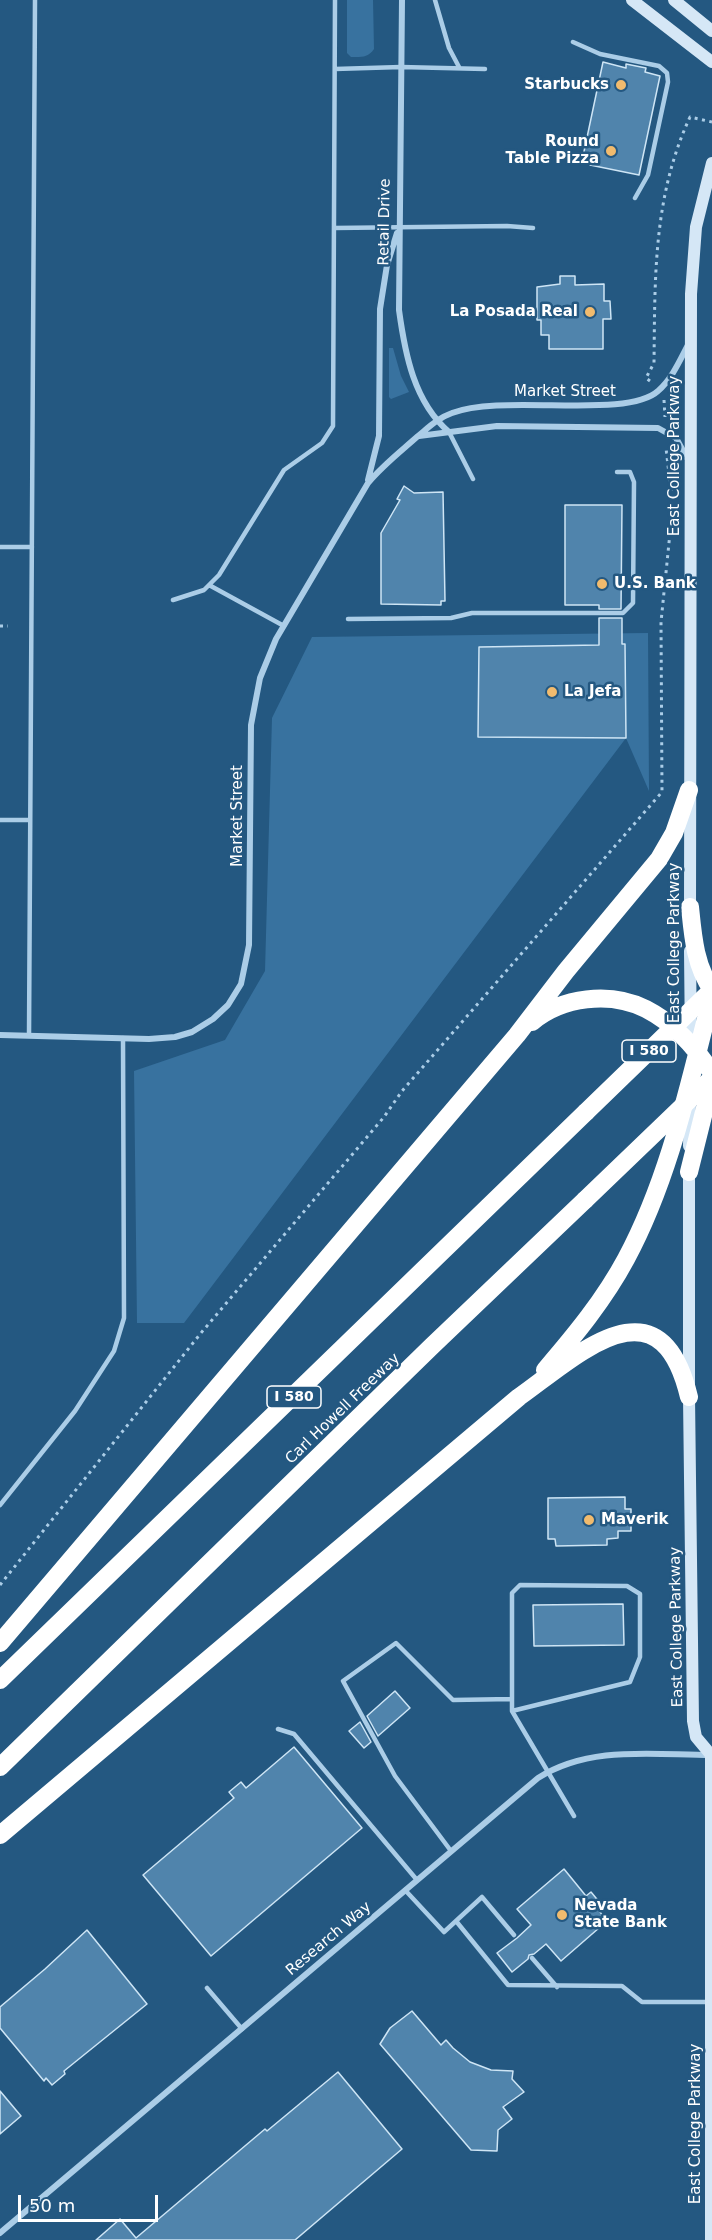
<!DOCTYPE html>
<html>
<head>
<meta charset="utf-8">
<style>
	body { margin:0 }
	#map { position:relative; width:712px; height:2240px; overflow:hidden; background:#245881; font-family:"DejaVu Sans",sans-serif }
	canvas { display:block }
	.scale { position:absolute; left:18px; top:2195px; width:140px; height:27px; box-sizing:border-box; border:3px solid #fff; border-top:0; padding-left:8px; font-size:18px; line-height:21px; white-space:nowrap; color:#fff; -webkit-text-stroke:4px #245881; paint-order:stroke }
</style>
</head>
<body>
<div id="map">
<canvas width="712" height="2240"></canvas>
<div class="scale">50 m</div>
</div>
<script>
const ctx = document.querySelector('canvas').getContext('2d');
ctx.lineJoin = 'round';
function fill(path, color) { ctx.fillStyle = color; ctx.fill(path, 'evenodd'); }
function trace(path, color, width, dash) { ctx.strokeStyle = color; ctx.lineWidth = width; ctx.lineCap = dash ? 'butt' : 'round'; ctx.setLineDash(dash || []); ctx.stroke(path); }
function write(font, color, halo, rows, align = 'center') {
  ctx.font = font + ' "DejaVu Sans",sans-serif'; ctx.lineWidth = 5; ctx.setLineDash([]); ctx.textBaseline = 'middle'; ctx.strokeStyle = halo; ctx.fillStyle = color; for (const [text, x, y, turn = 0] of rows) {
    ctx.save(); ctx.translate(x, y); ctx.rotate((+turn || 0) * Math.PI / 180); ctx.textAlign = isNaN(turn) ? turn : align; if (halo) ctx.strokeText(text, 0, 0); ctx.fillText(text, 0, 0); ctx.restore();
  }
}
const green = new Path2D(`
	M347 0H373L374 49C368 58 361 57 351 57L347 53Z
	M389 348H393L401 376 409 392 391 399 389 397Z
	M648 633 649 791 626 738 184 1323H137L134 1071 225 1040 265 971 272 718 312 637Z`);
const building = new Path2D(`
	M603 62 626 68V64L646 68 645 72 660 76 639 175 590 165 591 163 582 161Z
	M560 276H575V285L604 284V301H610L611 319H603V349H549V335H541V320H537V287L560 284Z
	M404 486 414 493 443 492 445 601H441V605L381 604V533L400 500 397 499Z
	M565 505H622L621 609H599V605H565Z
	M599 618H622V644H625L626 738 478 737 479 647 599 645Z
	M625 1497V1509H631V1531H618V1538L607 1539V1545L556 1546 555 1539H548V1498Z
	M623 1604 624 1645 534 1646 533 1605Z
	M395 1691 410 1708 378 1736 367 1716Z
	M360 1722 371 1742 364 1748 349 1731Z
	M294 1747 362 1828 211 1956 143 1875 234 1798 229 1792 241 1782 246 1788Z
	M564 1869 586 1896 591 1892 601 1904 597 1908 607 1921 561 1961 546 1944 534 1954 529 1955 528 1959 512 1972 497 1953 517 1938 531 1925 517 1909Z
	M87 1930 147 2004 64 2071 65 2074 52 2085 46 2078 44 2081 0 2028V2007L45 1969Z
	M412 2011 441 2045 446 2040 453 2048 470 2062 491 2070 513 2071 512 2079 524 2092 503 2107 512 2119 498 2130 497 2151 471 2150 380 2044 390 2028Z
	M338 2072 402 2149 295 2240H96L120 2219 136 2238 265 2129 267 2131Z
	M0 2091 21 2116 0 2134Z`);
const path = new Path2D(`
	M650 381 646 378 654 363C655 277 653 197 690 117L712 122
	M664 400 665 417
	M0 626H8
	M0 1585 201 1333 384 1117 402 1091 662 792 661 622 671 523V491L666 448`);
const lane = new Path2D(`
	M435 0 449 48 459 67
	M573 42 600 54 659 66 667 73 668 82 648 175 635 198
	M335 69 401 67 485 69
	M334 228 507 226 533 228
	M449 432 473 479
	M0 547H32
	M209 585 284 626
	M173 600 204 590 219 575 284 470 322 443 333 426 335 0
	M348 619 451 618 472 613H623L633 603 634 482 630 472H617
	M0 820H30
	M29 1035 35 0
	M0 1505 75 1411 114 1351 124 1318 123 1038
	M512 1711 630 1682 640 1657V1594L627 1586 520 1585 512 1593V1711L574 1816
	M278 1729 294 1734 417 1880
	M451 1851 395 1776 343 1681 396 1643 453 1700 512 1699
	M405 1890 444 1932 482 1897 514 1935
	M456 1921 508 1985 622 1986 642 2002H711
	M532 1958 557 1987
	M207 1988 242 2029`);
const street = new Path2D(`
	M402 0 399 310C405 354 414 402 449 432
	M419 436 497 426 658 428 676 438 687 458
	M368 480 379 436 380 309 387 265 397 233
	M0 1035 149 1039 175 1037 192 1032 213 1019 228 1005 241 984 249 945 251 725 260 678 276 639 368 483C383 465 400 452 418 436 429 427 438 418 452 413 503 393 626 420 658 391 672 379 680 360 688 345
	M0 2233 538 1778C590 1745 653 1755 711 1755`);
const secondary = new Path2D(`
	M632 0 712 62
	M674 0 712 31
	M690 912 691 294 696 227 712 163
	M690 951 691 1047
	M689 1146 690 1101
	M689 1167V1397L693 1721 696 1737 711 1755V2240`);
const highway = new Path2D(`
	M690 907C693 937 695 965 712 990
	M532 1022C562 997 610 991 646 1009 673 1023 696 1048 712 1073
	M689 1172 712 1080
	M545 1370C575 1335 604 1300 626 1259 670 1177 689 1084 712 995
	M0 1643 517 1035 566 971 659 859 674 833 689 790
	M0 1680 586 1112
	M0 1767 432 1346 585 1200
	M0 1835 519 1397C578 1355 660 1275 689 1397`);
const highwayBridge = new Path2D(`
	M586 1112 712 990
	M585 1200 712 1078`);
const markers = [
	[621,85,6,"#f1bb6e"],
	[611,151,6,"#f1bb6e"],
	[590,312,6,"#f1bb6e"],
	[602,584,6,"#f1bb6e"],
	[552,692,6,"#f1bb6e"],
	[589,1520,6,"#f1bb6e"],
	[562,1915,6,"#f1bb6e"]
];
const shields = [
	[649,1051,54],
	[294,1397,54]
];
const shieldNames = [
	["I 580",649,1051],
	["I 580",294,1397]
];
const poiNames = [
	["Starbucks",609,85,"right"],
	["Round",599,142,"right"],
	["Table Pizza",599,159,"right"],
	["La Posada Real",578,312,"right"],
	["U.S. Bank",614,584],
	["La Jefa",564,692],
	["Maverik",601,1520],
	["Nevada",574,1906],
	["State Bank",574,1923]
];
const streetNames = [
	["Retail Drive",385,222,-89],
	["Market Street",565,392],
	["East College Parkway",675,456,-90],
	["Market Street",238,816,-90],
	["East College Parkway",675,943,-90],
	["Carl Howell Freeway",343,1409,-44],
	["East College Parkway",677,1627,-91],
	["Research Way",329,1939,-40],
	["East College Parkway",696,2124,-90]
];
fill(green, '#38729f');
fill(building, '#5084ac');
trace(building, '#cee5f5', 1.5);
trace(path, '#abcde7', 3, [3, 4.5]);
trace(lane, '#abcde7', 4.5);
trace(street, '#abcde7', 6);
trace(secondary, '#d5e7f6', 12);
trace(highway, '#fff', 18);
trace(highwayBridge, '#fff', 18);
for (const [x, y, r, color] of markers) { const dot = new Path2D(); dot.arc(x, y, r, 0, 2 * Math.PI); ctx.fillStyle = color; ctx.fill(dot); trace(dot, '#245881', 2); }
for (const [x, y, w] of shields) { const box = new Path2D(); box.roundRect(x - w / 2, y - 11, w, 22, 4.5); ctx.fillStyle = '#245881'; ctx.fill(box); trace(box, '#fff', 1.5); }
write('bold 14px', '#fff', null, shieldNames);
write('bold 15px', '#fff', '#245881', poiNames, 'left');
write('15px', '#fff', '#245881', streetNames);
</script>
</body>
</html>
